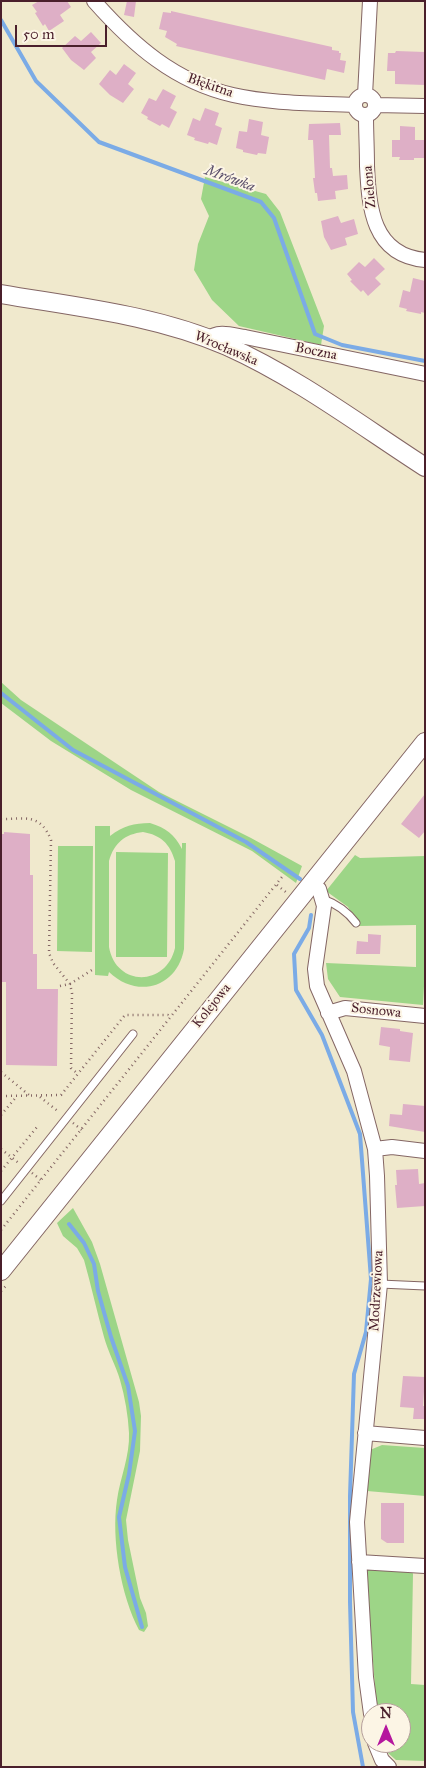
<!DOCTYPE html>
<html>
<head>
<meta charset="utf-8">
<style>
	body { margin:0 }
	#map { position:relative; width:426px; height:1768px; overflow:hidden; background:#f0e9cd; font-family:"IM FELL Great Primer",serif }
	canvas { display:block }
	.frame { position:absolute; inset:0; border:2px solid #4a1f2b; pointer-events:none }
	.north { position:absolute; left:361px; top:1703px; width:50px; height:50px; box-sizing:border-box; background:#fcf5e5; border:1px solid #b59f9b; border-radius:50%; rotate:0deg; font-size:14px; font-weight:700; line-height:20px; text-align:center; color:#4a1f2b }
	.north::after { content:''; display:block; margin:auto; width:18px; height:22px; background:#b5179e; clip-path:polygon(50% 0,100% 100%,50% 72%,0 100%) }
	.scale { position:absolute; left:15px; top:25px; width:92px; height:22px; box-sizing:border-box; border:2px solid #4a1f2b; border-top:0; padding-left:6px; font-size:15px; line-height:18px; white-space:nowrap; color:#4a1f2b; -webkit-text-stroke:4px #fcf5e5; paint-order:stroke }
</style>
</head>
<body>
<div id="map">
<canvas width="426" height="1768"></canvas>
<div class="frame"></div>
<div class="north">N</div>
<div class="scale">50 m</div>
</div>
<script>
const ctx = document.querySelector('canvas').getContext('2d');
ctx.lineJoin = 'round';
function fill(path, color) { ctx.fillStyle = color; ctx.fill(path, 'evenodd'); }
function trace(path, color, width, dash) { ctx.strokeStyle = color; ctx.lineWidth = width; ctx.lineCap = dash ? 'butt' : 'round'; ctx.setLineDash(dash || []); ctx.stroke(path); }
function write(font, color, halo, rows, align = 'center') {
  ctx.font = font + ' "IM FELL Great Primer",serif'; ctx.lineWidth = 4; ctx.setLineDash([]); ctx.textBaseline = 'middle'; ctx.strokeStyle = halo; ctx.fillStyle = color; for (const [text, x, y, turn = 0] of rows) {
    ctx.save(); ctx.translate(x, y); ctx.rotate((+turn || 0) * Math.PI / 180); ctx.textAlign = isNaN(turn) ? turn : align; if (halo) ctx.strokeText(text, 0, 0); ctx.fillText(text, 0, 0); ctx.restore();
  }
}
const green = new Path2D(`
	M205 177 266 194 280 212 324 326 321 345 239 326 212 300 194 270 198 244 209 216 201 199Z
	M1 682 21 700 159 792 251 838 302 866 296 883 252 851 131 790 51 741 1 703Z
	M150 823C166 828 174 834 182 849V843H186L184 949C177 988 137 999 109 972L108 976 95 975V826H110V836C123 826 134 823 150 823ZM143 832C161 835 170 844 175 861V948C166 987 116 987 109 947V861C114 843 125 834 143 832Z
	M58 846H93L92 952 57 951Z
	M116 852 168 853 167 957H116Z
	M355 855 360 858 425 856V967L423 1005 340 997 328 979 326 963 416 967V925L359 926 348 907 326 891Z
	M73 1208 92 1242 100 1264 139 1402 141 1416 140 1451 126 1520 128 1540 140 1598 146 1613 148 1626 144 1632 139 1630C121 1596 111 1539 117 1500 120 1478 130 1456 129 1433 128 1415 125 1397 120 1380 116 1366 108 1352 104 1337 97 1312 91 1285 84 1260L77 1248 63 1236 57 1223Z
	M382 1445 425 1448V1496L367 1491 370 1450Z
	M373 1567 411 1569 413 1574 411 1684 425 1685V1761L396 1760 380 1746V1743H401V1713H377L366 1571Z`);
const stream = new Path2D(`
	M1 20 36 81 99 142 261 202 274 218 315 334 342 345 425 361
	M1 693 73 750 246 842 300 879
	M311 915 309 928 294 954 296 990 322 1035 360 1134 371 1279 366 1332 354 1374 350 1496V1602L353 1712 363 1767
	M69 1224 84 1243 94 1264 98 1291 111 1337 128 1386 135 1431 129 1474 119 1517 125 1567 142 1627`);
const building = new Path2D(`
	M39 1H67L71 7 60 15 64 21 49 31 45 24 43 26 35 13 37 12 32 5Z
	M127 1H136L134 17 124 15Z
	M171 11 332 47V50L339 51V53H341L340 60 346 61 344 73 327 69 325 80 176 46 177 44 165 37 167 31 159 29 163 12 171 13Z
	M91 32 101 43 91 52 96 58 84 70 71 60 62 48 75 36 81 41Z
	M396 51 425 52V85L395 84V71H387L388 53H395Z
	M124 64 136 73 128 84 134 89 123 103 110 95 99 84 110 70 116 75Z
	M163 89 176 96 170 108 177 112 169 128 162 124 160 126 147 119 148 117 141 113 149 98 156 101Z
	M205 108 219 113 215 125 222 128 217 145 209 142 208 144 194 140 195 138 187 135 193 118 200 121Z
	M249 119 263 122 261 135 269 137 266 154 258 153 257 155 243 152V150L236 148 239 131 247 132Z
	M340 123 341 135H329L330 168H332L333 176 347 175 348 189 335 191 336 199 318 201 317 193H315L313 178H315L313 140H308L309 124Z
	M400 126 415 127V140H425V158H414V160H399L400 157H392V140H400Z
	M338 216 341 223 354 219 358 234 345 238 347 245 331 250 324 237 321 221Z
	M374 258 385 269 375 278 381 284 368 296 363 290 361 292 350 281 352 280 347 274 359 262 365 267Z
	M413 278 425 281V313L421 312V314L406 311 407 309 399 307 403 290 410 292Z
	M425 794V831L419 838 401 824Z
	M4 832 30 834V875H33V954H37V989H58L57 1066 6 1065V982H1V834H4Z
	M368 934 381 935 380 954H356L357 941 368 942Z
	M381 1027 400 1029V1031L413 1033 410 1062 389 1060 390 1047 379 1045Z
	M403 1104 425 1106V1132L389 1126 390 1114 402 1115Z
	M418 1169 419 1184 425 1183V1206L397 1208 395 1185H397L396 1170Z
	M403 1376 425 1377 423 1406H425V1419H413L414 1408 400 1407Z
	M381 1503H404V1543H387L381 1539Z`);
const path = new Path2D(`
	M1 819C26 819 40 813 51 840L49 953 53 963 70 984 72 993 71 1068 78 1074
	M277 885 287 893
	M60 986 70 984 95 968
	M1 1072 29 1095
	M1 1096 61 1095 125 1015H168L172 1017
	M40 1097 59 1112
	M1 1115 17 1096
	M73 1123 82 1130
	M1 1149 20 1164
	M1 1171 37 1127
	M32 1173 41 1180
	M1 1230 282 877
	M1 1291 7 1285`);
const service = new Path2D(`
	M323 899C337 904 347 911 356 923
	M1 1201 133 1034
	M380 1284 425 1286`);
const minor = new Path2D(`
	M94 1C133 45 175 82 233 95 273 104 315 103 355 105
	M365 95 370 1
	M355 105a10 10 0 1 1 20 0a10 10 0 1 1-20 0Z
	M375 105 425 106
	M366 115C366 132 367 149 367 166 369 207 372 255 425 260
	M208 339C218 330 232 335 245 337L425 374
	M311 883 319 889 324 906 315 969 317 986 354 1071 375 1149 377 1176 380 1284 357 1522 366 1677 371 1714
	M328 1013 345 1008 425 1016
	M375 1149 392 1147 425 1151
	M365 1433 425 1438
	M359 1562 425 1566
	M375 1743 382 1760 389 1767`);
const tertiary = new Path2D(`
	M1 294C77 307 156 315 227 346 298 378 360 425 425 467
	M1 1271 425 742`);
const streetNames = [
	["Błękitna",210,86,19],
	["Zielona",370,187,-95],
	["Wrocławska",226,349,23],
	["Boczna",316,352,11],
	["Kolejowa",212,1006,-51],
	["Sosnowa",376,1011,6],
	["Modrzewiowa",377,1291,-87]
];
const waterNames = [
	["Mrówka",230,179,20]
];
fill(green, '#9dd587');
trace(stream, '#7babe6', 4);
fill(building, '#deafc6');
trace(service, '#846664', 9);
trace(minor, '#846664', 16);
trace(tertiary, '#846664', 20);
trace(path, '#846664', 2.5, [1, 4]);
trace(service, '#fff', 7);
trace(minor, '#fff', 14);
trace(tertiary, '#fff', 18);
write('14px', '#4a1f2b', '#fcf5e5', streetNames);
write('italic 15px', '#5b506c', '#fcf5e5', waterNames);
</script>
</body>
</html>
